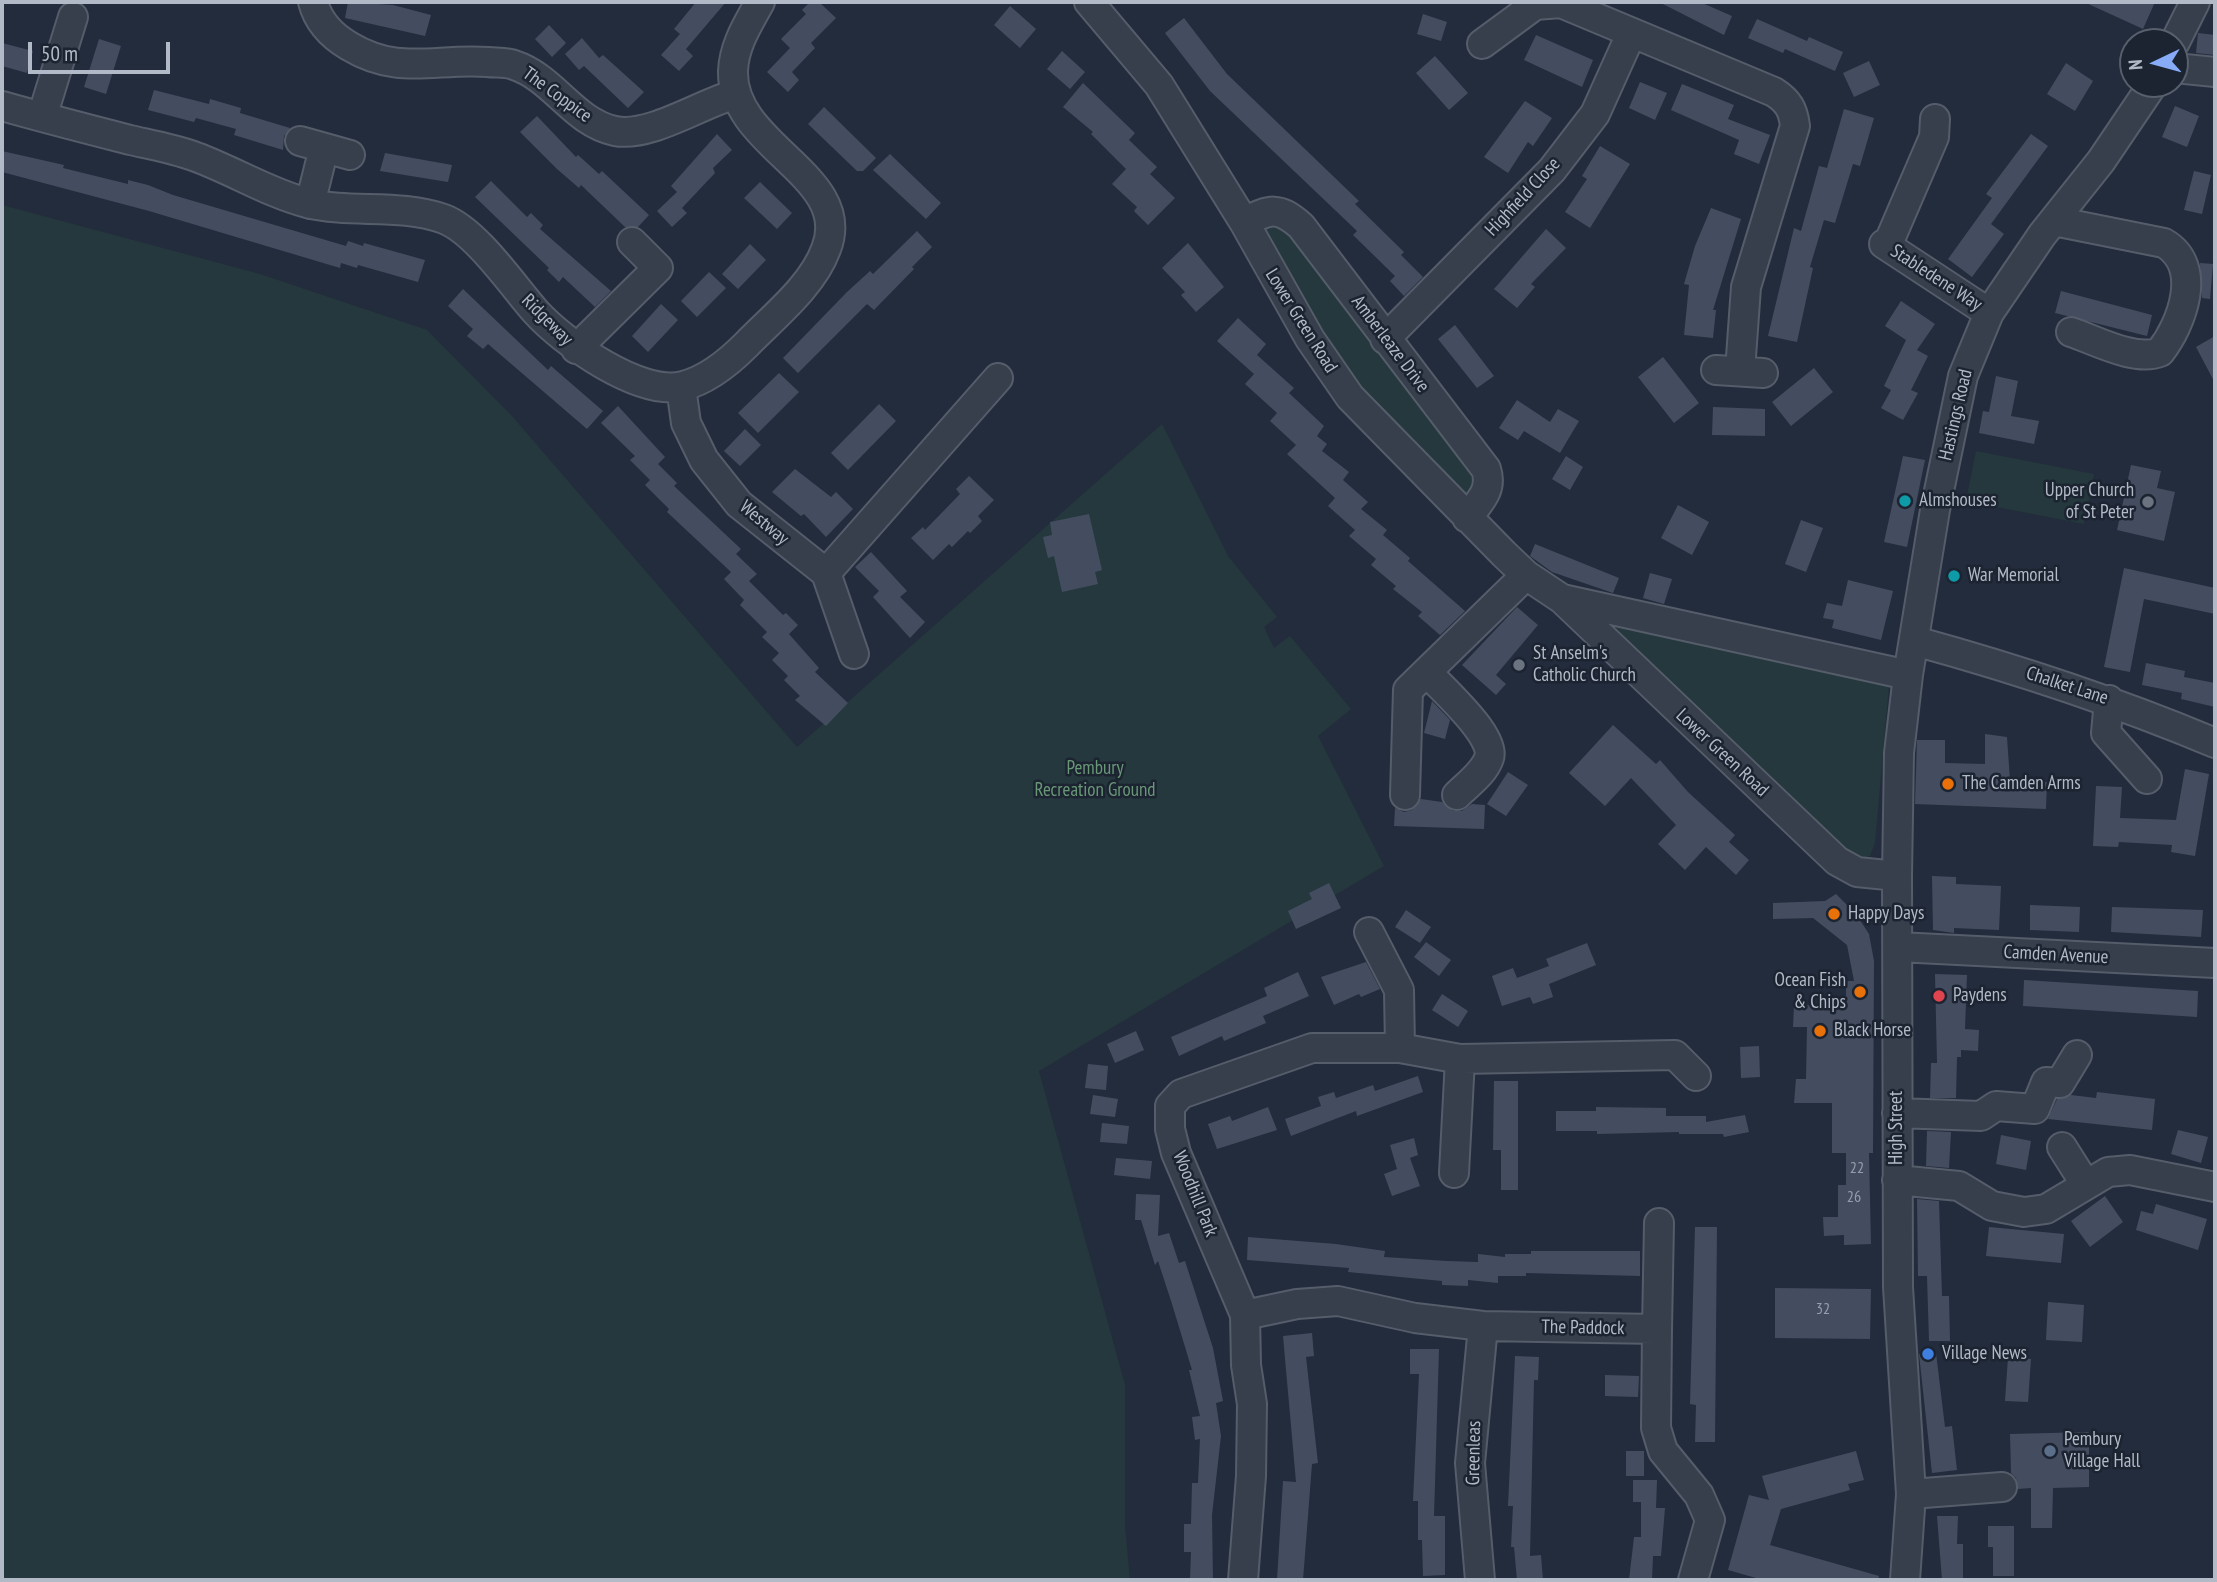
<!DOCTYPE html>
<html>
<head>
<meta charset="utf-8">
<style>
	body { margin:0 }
	#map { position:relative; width:2217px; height:1582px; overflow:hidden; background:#232c3c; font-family:"PT Sans Narrow",sans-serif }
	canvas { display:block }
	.frame { position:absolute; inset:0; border:4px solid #b2b9c7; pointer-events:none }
	.north { position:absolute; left:2119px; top:28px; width:70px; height:70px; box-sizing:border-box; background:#1c2331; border:2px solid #585f6d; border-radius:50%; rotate:265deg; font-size:19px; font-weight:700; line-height:28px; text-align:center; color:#b2b9c7 }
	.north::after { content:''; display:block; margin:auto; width:24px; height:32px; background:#87abf7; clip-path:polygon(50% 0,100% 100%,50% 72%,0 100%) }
	.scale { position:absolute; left:28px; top:42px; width:142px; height:32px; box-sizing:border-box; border:4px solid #b2b9c7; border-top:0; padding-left:9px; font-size:21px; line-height:24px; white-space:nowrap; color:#b2b9c7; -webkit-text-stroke:5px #1c2331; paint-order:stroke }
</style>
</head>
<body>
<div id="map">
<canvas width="2217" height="1582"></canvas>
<div class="frame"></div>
<div class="north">N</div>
<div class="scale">50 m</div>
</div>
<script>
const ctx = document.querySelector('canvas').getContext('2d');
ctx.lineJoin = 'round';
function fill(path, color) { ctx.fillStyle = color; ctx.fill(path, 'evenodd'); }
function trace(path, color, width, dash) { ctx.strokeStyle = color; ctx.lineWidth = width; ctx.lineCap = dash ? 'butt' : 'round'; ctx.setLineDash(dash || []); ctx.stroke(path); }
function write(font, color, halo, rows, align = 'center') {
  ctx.font = font + ' "PT Sans Narrow",sans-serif'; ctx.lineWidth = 5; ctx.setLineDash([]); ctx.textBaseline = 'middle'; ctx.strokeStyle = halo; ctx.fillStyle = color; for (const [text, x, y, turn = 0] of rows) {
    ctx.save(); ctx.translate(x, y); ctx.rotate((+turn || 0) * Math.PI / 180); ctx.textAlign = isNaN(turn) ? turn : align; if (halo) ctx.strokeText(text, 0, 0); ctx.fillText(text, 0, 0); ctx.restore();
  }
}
const green = new Path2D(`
	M2 205 260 274 427 330 512 416 797 747 1162 424 1228 556 1277 617 1264 627 1274 648 1290 636 1351 709 1318 736 1384 866 1039 1071 1125 1385V1526L1130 1580H2Z
	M1284 212 1486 469 1467 518 1350 397 1244 222Z
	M1976 451 2094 474 2084 524 1966 501Z
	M1605 616 1889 685 1875 843 1870 856 1857 860 1600 624Z`);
const building = new Path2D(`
	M348 2 393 5 431 15 425 36 345 18Z
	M696 2H726L686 49 693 56 679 71 661 55 680 34 674 29Z
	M810 2H819L836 18 811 43 815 48 792 72 799 80 788 92 767 72 790 48 781 39 806 14 802 10Z
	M1659 2H1700L1732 16 1724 35Z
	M2084 2H2155L2143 29Z
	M1010 6 1036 29 1020 48 994 25Z
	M1423 14 1447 22 1441 41 1417 34Z
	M1184 18 1227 74 1359 201 1355 204 1404 252 1401 255 1423 277 1404 296 1390 281 1395 276 1353 235 1357 231 1210 91 1165 33Z
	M1757 19 1807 41 1809 37 1843 52 1835 71 1785 49 1783 53 1748 38Z
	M549 25 566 43 552 57 535 39Z
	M2198 33 2215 35V55L2196 53Z
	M1536 35 1593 60 1582 87 1524 60Z
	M582 38 599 58 603 55 644 92 628 108 584 66 579 70 565 54Z
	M99 39 121 46 106 94 84 87Z
	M2 43 33 51 27 73 2 66Z
	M1062 51 1085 72 1070 89 1047 69Z
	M1435 56 1468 93 1449 110 1416 73Z
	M1869 61 1880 85 1854 97 1843 73Z
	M2066 63 2093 81 2075 111 2047 94Z
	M1640 82 1667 93 1655 120 1629 108Z
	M1083 83 1135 133 1129 140 1157 167 1150 174 1175 198 1148 225 1134 211 1137 207 1112 184 1126 169 1091 134 1093 132 1063 107Z
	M1682 84 1734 105 1728 119 1770 135 1759 164 1734 154 1739 140 1671 110Z
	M154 90 209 104 210 99 241 108 240 113 290 128 284 136 283 150 234 135 236 129 196 118 194 122 148 110Z
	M1525 101 1552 118 1533 146 1528 142 1508 173 1484 157Z
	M2175 106 2199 116 2187 147 2162 137Z
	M824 107 876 158 863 171H857L808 124Z
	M1844 109 1874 118 1860 166 1853 164 1835 223 1824 220 1810 267 1813 268 1797 342 1768 336 1794 228 1801 231 1819 166 1827 168Z
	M537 116 576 157 578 155 599 174 602 171 649 215 638 227H625L581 185 579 188 557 169 520 132Z
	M717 134 732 150 713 168 715 173 682 208 687 213 672 227 657 211 677 192 671 186Z
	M2031 134 2048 146 1991 224 2004 234 1972 277 1948 259 1992 198 1986 194Z
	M1600 146 1630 164 1590 228 1565 212 1587 179 1582 176Z
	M2 151 64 165 63 168 128 184V180L148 185 173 195 346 246 348 241 363 246 364 243 425 260 418 282 358 265 357 268 341 263 340 268 149 211 2 172Z
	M385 153 452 165 448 182 380 171Z
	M890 154 941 203 926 219 873 170Z
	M2194 171 2211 175 2202 214 2184 210Z
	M491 181 527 217 531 213 543 225 540 229 611 291 595 307 563 277 559 282 547 270 549 268 475 197Z
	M760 182 792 213 777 229 744 198Z
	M1711 208 1741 219 1713 310H1716L1713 338 1684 335 1689 285 1684 284 1695 246Z
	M1546 229 1566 248 1531 284 1535 287 1517 308 1494 289Z
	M917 231 932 247 912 267 914 269 874 310 867 304 798 373 783 358 847 292 870 271 873 274Z
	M1188 243 1224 287 1196 312 1181 295 1185 292 1162 268Z
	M750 244 766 260 738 289 722 274Z
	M2200 263 2213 264 2210 299 2202 298Z
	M709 272 726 288 697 317 681 301Z
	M463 289 548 370 551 366 603 411 587 429 488 344 483 349 467 336 473 329 448 306Z
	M2061 291 2152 315 2147 336 2055 313Z
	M1901 301 1935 324 1917 350 1928 356 1911 390 1918 393 1903 420 1881 408 1891 390 1884 386 1906 340 1885 326Z
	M661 304 678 320 648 352 632 336Z
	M1238 318 1266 344 1257 355 1294 388 1289 393 1324 426 1317 436 1327 444 1322 451 1349 472 1343 480 1368 502 1361 509 1387 530 1383 535 1410 558 1408 561 1465 611 1440 635 1418 616 1422 612 1393 589 1396 586 1371 565 1376 559 1349 536 1355 530 1328 506 1335 498 1287 454 1296 445 1270 421 1277 413 1245 384 1254 374 1217 341Z
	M1455 325 1494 376 1477 388 1438 339Z
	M2215 336V383L2196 347Z
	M1663 357 1699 403 1674 423 1638 377Z
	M1814 368 1833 392 1791 426 1772 402Z
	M779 373 799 392 758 433 738 413Z
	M1996 376 2018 381 2011 416 2039 421 2034 444 1979 433 1983 411 1989 412Z
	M1517 400 1550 422 1558 409 1579 421 1560 453 1524 431 1518 440 1499 428Z
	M879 404 896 421 848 470 831 453Z
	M618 406 665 457 658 464 677 483 674 486 741 549 736 554 757 574 749 581 783 615 786 613 798 625 789 634 819 668 815 672 848 703 826 726 795 700 800 696 784 680 788 676 772 660 779 653 762 637 767 632 740 605 744 600 724 579 731 572 667 512 669 509 645 485 650 480 630 460 635 456 601 423Z
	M1713 407 1765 409V436L1712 435Z
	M745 429 761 445 740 466 724 451Z
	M1566 456 1583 467 1570 490 1552 479Z
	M1903 456 1925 460 1907 547 1884 542Z
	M2131 465 2161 471 2157 488 2175 492 2164 541 2117 530Z
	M795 469 831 497 836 492 853 509 826 537 804 514 801 516 772 492Z
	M969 476 994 500 978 516 982 521 970 533 968 531 952 547 949 544 933 560 911 538 923 527 925 530 960 494 956 489Z
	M1678 505 1709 522 1692 555 1661 538Z
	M1089 514 1102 570 1095 572 1098 584 1062 592 1054 556 1048 558 1043 537 1052 535 1050 522Z
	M1801 520 1823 528 1806 572 1785 564Z
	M1535 544 1619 578 1613 593 1552 572 1530 556Z
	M871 552 907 591 900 597 925 622 910 638 873 597 879 591 855 567Z
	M2124 568 2215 588V614L2144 599 2130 672 2104 667Z
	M1650 573 1672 579 1664 604 1643 598Z
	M1848 580 1893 591 1881 640 1832 628 1834 620 1823 618 1827 603 1842 606Z
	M1517 607 1538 625 1496 675 1506 684 1496 695 1462 665Z
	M2146 663 2185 671 2184 677 2215 683V707L2181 699 2182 693 2142 685Z
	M1432 701 1450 720 1445 739 1424 733Z
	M1613 725 1656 764 1660 760 1688 792 1735 835 1729 842 1749 860 1736 875 1706 847 1685 870 1658 844 1676 825 1631 778 1605 806 1569 773Z
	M1985 734 2007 737 2010 781 2047 782 2046 809 1915 804 1917 740H1945V763L1985 764Z
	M2185 769 2209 774 2195 856 2171 852 2172 845 2119 842 2118 847 2093 846 2096 786 2122 787 2120 818 2176 820Z
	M1508 772 1528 785 1506 816 1487 804Z
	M1421 799 1442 802 1453 811H1462L1472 804 1485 805 1484 829 1394 826 1395 808 1404 812 1412 810Z
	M1932 876 1956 877V884L2001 886 1999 930 1954 928V933L1933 930Z
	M1329 883 1341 908 1296 929 1288 911 1312 899 1309 893Z
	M1836 894 1856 914 1869 934 1874 961 1873 1153H1869L1871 1244 1844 1245V1235L1824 1236 1823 1217H1838V1185H1846V1153H1832V1103H1794L1796 1079H1806L1807 1027H1793L1794 1005 1846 1006V981H1854L1847 945 1813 918 1773 919V903L1825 901Z
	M2030 905 2080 907 2079 932 2030 930Z
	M2112 907 2203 910 2201 937 2111 932Z
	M1406 910 1431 927 1420 943 1395 927Z
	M1426 942 1451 960 1439 976 1414 957Z
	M1587 943 1596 965 1549 984 1553 997 1533 1004 1530 997 1502 1006 1492 976 1513 968 1517 978 1549 966 1546 959Z
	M1366 962 1380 989 1361 997 1359 994 1334 1005 1321 977Z
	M1298 972 1309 996 1263 1016 1266 1023 1224 1041 1222 1036 1179 1056 1171 1037 1267 996 1264 988Z
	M1935 974 1967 975 1965 1029 1979 1030 1978 1051 1961 1050V1057H1957L1956 1098H1930L1931 1063H1937Z
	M2024 980 2198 991 2197 1017 2023 1006Z
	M1442 994 1468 1011 1458 1027 1432 1010Z
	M1136 1031 1144 1050 1115 1063 1107 1044Z
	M1759 1046 1760 1077 1741 1078 1740 1047Z
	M1088 1064 1108 1066 1106 1090 1085 1088Z
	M1418 1076 1423 1092 1357 1116 1356 1111 1291 1136 1285 1119 1321 1106 1318 1097 1334 1092 1336 1098 1373 1085 1375 1091Z
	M1494 1081H1518V1190H1501V1150H1493Z
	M2097 1092 2155 1099 2152 1130 2048 1119 2057 1099 2071 1095 2096 1098Z
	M1093 1095 1118 1099 1115 1117 1090 1114Z
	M1268 1107 1277 1130 1217 1149 1208 1124 1230 1116 1232 1121Z
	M1596 1107 1666 1108V1116H1706V1122L1745 1115 1749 1132 1724 1137 1723 1134H1679V1132L1597 1134V1131H1556V1111H1596Z
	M1102 1123 1129 1126 1127 1144 1100 1142Z
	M2178 1130 2208 1137 2201 1163 2171 1154Z
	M1927 1131 1951 1132 1949 1168 1926 1166Z
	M2001 1135 2031 1141 2026 1170 1996 1164Z
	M1414 1138 1418 1155 1410 1158 1420 1186 1392 1196 1384 1174 1397 1169 1390 1145Z
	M1116 1158 1152 1161 1150 1179 1114 1175Z
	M1136 1194 1160 1195 1158 1236 1169 1233 1179 1263 1185 1261 1213 1348 1223 1401 1216 1403 1221 1436 1212 1515 1213 1580H1190L1191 1552H1184V1524H1191L1192 1483H1198L1200 1439 1195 1440 1192 1417 1200 1416 1189 1370H1192L1172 1304 1158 1261 1155 1265 1141 1220H1135Z
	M2105 1196 2123 1222 2090 1247 2071 1221Z
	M1917 1199 1939 1201 1942 1296H1949L1950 1341H1929L1927 1276H1918Z
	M2156 1204 2207 1219 2198 1250 2136 1230 2141 1211 2153 1214Z
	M1695 1227H1717L1715 1442H1695L1696 1405 1690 1404Z
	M1989 1227 2064 1234 2061 1263 1986 1256Z
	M1248 1237 1336 1244 1385 1251 1384 1257 1447 1261 1478 1262V1254L1505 1257V1254H1531V1251H1640V1276L1526 1273V1276H1498V1283L1468 1280V1286L1442 1285V1281L1348 1272 1349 1268 1247 1260Z
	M1775 1288 1871 1289 1870 1339 1775 1338Z
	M2048 1302 2084 1305 2082 1342 2046 1340Z
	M1312 1333 1314 1356 1306 1357 1318 1463 1312 1464 1303 1580H1277L1283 1481 1296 1482 1283 1336Z
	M1410 1349H1439L1434 1516H1445V1575L1423 1576 1422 1540H1418V1501H1413L1419 1374H1410Z
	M1936 1353 1945 1427 1952 1426 1957 1470 1932 1473 1919 1354Z
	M1515 1356 1539 1357 1538 1380H1534L1530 1556 1541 1555 1543 1580H1517L1514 1547H1511L1513 1506H1508Z
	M2008 1357 2031 1359 2028 1402 2005 1401Z
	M1605 1375 1639 1376 1638 1397 1605 1396Z
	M2089 1432V1487L2053 1488 2052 1528H2031V1488L2018 1489 2016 1478 2011 1473 2010 1434Z
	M1626 1451H1644V1476H1626Z
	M1856 1451 1864 1480 1848 1484 1850 1490 1781 1509 1770 1545 1879 1576 1878 1580H1763L1728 1570 1749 1495 1769 1500 1762 1476Z
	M1633 1480H1657L1656 1508H1665L1661 1556H1653L1652 1580H1629L1634 1537H1641V1502H1633Z
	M1937 1516H1958L1957 1544H1963V1580H1942Z
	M1988 1526H2014V1576H1993V1547H1988Z`);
const minor = new Path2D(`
	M313 2C318 21 332 36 349 46 399 76 434 58 488 62 496 63 507 62 514 65 554 78 573 122 615 131 650 138 702 103 736 94
	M1089 2 1159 85 1244 222 1310 339 1350 397 1504 554 1526 575 1562 599 1837 861 1857 872 1897 876
	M2175 42 2195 2
	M1482 44 1535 5 1561 3 1774 92C1788 101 1793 109 1795 126L1746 287 1740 371
	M2175 68 2215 72
	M2 106C44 118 87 129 130 140 152 145 175 149 196 157 234 171 269 193 307 203 352 214 399 203 444 219 476 231 513 286 536 312 563 342 640 397 683 386 707 380 729 362 746 345 773 317 812 287 826 249 855 176 731 147 733 71 734 45 748 24 760 2
	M42 117 73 17
	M1935 119 1934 137 1888 244H1884L1989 313
	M300 141 350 155
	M310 204 324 148
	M2054 221 2164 243C2204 266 2182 324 2160 352 2135 362 2095 340 2071 332
	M1244 222C1271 209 1278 206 1301 226L1486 469C1493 490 1480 501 1467 518
	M1385 339 1552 170 1595 114 1631 34
	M576 349 658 268 632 242
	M1716 370 1763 373
	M681 387 686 423 704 460 739 504 826 573 854 654
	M826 573 998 378
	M1562 599 1908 675
	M1915 641C2017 669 2117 702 2215 743
	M1427 672C1441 688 1497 737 1489 758 1484 773 1468 784 1457 795
	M2109 700 2106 733 2147 779
	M1405 795 1408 690 1526 575
	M1369 932 1399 990 1400 1048
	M1898 947 2215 963
	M1897 1113 1981 1116 1996 1106 2035 1109 2046 1082 2060 1083 2077 1055
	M2062 1147 2086 1185
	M1454 1173 1460 1059
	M1897 1180 1959 1186 1992 1206 2024 1212 2046 1209 2108 1172 2130 1170 2215 1187
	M1245 1315 1297 1304 1338 1301 1415 1318 1483 1326 1657 1329 1656 1428 1663 1451 1699 1495 1710 1520 1693 1580
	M1657 1329 1659 1223
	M1911 1494 2002 1487
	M1243 1580 1251 1476 1252 1404 1246 1365 1245 1315 1176 1153 1170 1129V1106L1181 1094 1312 1048H1400L1460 1059 1675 1055 1696 1076
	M1480 1580 1470 1463 1483 1326
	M1905 1580 1911 1494 1898 1287 1897 876 1899 753 1908 675 1935 510 1963 376 1989 313 2042 235 2101 161 2153 84`);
const markers = [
	[1905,501,7,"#0f9aa8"],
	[2148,502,7,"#6b7280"],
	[1954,576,7,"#0f9aa8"],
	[1519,665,7,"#6b7280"],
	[1948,784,7,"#e8710a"],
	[1834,914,7,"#e8710a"],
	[1860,992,7,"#e8710a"],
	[1939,996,7,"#e0444e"],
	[1820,1031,7,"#e8710a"],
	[1928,1354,7,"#3f7fe0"],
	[2050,1451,7,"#5c6f8a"]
];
const numberNames = [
	["22",1857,1168],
	["26",1854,1197],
	["32",1823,1309]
];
const streetNames = [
	["The Coppice",557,95,36],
	["Highfield Close",1523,197,-47],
	["Stabledene Way",1936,278,33],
	["Ridgeway",547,320,45],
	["Lower Green Road",1301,321,58],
	["Amberleaze Drive",1390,344,53],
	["Hastings Road",1956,415,-77],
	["Westway",764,523,40],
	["Chalket Lane",2067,686,18],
	["Lower Green Road",1722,753,43],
	["Camden Avenue",2056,955,3],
	["High Street",1897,1128,-90],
	["Woodhill Park",1195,1194,68],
	["The Paddock",1583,1328,1],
	["Greenleas",1474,1453,-89]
];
const poiNames = [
	["Upper Church",2134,491,"right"],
	["of St Peter",2134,513,"right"],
	["Almshouses",1919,501],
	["War Memorial",1968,576],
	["St Anselm's",1533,654],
	["Catholic Church",1533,676],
	["The Camden Arms",1962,784],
	["Happy Days",1848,914],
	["Ocean Fish",1846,981,"right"],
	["& Chips",1846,1003,"right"],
	["Paydens",1953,996],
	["Black Horse",1834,1031],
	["Village News",1942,1354],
	["Pembury",2064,1440],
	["Village Hall",2064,1462]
];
const parkNames = [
	["Pembury",1095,769],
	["Recreation Ground",1095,791]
];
fill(green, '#25383d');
fill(building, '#444d60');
trace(minor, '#555c6a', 32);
trace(minor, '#373e4c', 28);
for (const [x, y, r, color] of markers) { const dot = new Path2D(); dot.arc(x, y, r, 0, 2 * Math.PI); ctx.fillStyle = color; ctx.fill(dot); trace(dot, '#1c2331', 2.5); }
write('16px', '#969ead', null, numberNames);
write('19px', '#b2b9c7', '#1c2331', streetNames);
write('19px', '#b2b9c7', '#1c2331', poiNames, 'left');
write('19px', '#699877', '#1c2331', parkNames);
</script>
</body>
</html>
